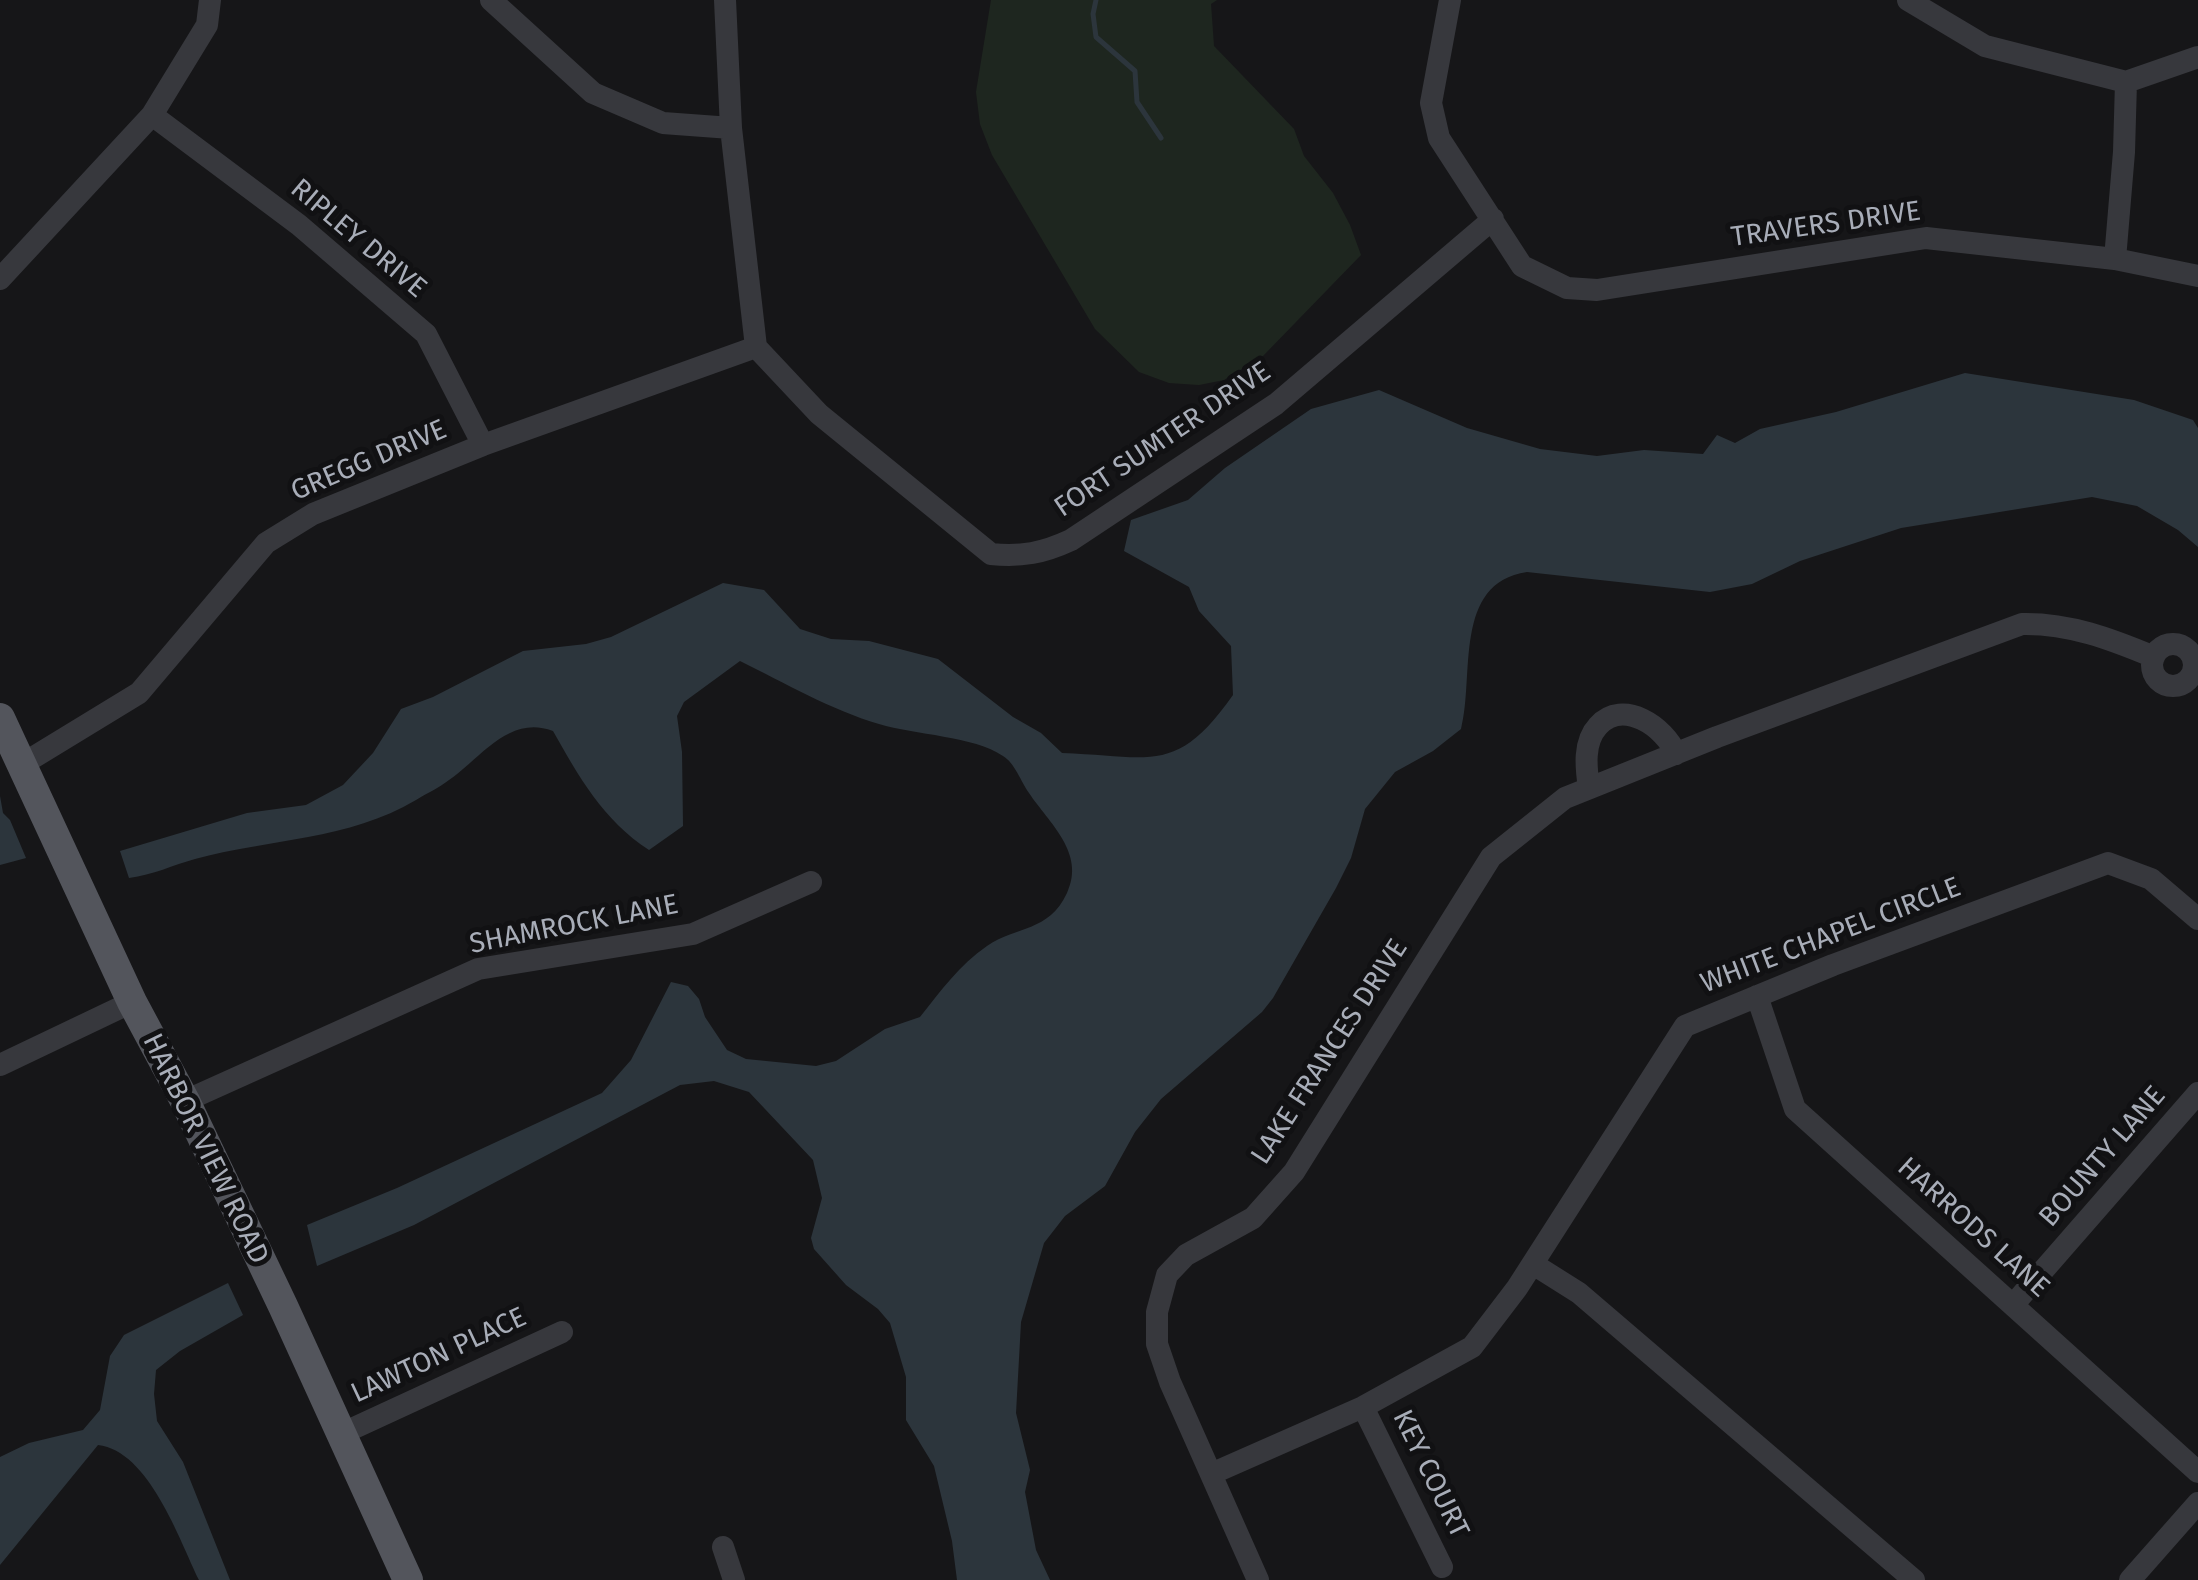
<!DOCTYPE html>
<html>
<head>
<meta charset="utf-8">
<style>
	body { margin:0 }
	canvas { display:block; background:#161618 }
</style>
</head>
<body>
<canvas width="2198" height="1580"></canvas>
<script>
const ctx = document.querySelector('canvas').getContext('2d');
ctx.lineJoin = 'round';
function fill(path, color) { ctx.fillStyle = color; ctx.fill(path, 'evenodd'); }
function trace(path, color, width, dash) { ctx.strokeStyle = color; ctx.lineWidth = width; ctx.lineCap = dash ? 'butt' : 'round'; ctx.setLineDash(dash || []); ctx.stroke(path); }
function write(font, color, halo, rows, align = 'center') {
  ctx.font = font + ' "Fira Sans",sans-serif'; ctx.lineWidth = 10; ctx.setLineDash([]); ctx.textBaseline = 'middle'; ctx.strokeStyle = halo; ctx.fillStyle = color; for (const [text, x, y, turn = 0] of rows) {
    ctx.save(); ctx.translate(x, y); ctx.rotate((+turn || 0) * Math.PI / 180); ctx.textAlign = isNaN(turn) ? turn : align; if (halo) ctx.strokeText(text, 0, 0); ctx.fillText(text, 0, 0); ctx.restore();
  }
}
const green = new Path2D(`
	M991 0H1217L1211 4 1214 46 1294 129 1304 156 1333 193 1350 225 1361 255 1263 356 1224 380 1199 385 1169 383 1139 372 1095 329 992 155 980 124 976 92Z`);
const water = new Path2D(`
	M1965 373 2134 400 2193 420 2198 428V547L2178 530 2137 506 2092 497 1901 528 1800 561 1752 584 1710 592 1527 572C1452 583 1475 677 1461 729L1433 751 1395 772 1365 809 1351 858 1336 888 1273 998 1262 1012 1161 1099 1135 1132 1105 1186 1065 1216 1044 1243 1021 1322 1016 1413 1030 1470 1025 1492 1036 1550 1050 1580H957L952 1541 934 1466 906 1420V1377L890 1323 878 1309 846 1285 814 1249 811 1238 822 1198 813 1160 749 1092 714 1081 680 1085 414 1225 317 1266 307 1225 397 1188 602 1093 631 1060 671 982 688 986 699 999 705 1017 727 1050 746 1059 816 1066 836 1061 885 1029 920 1017C941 991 959 965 987 946 1016 926 1049 932 1067 893 1086 853 1049 823 1029 793 1021 782 1015 763 1003 756 974 736 915 735 879 724 831 710 785 683 740 661L684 702 677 716 682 752 683 826 649 850C603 820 579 777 553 731 509 714 481 758 449 780 439 788 427 793 416 800 349 840 269 839 195 859 173 865 153 875 129 878L120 851 247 813 306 805 343 785 373 753 401 709 433 697 523 651 586 644 611 637 723 583 764 590 800 629 831 639 869 641 938 659 1013 717 1041 733 1062 753C1151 756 1176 776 1233 695L1231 646 1199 611 1189 587 1124 551 1131 520 1188 500 1225 468 1311 409 1379 390 1467 428 1540 449 1597 456 1644 450 1703 454 1717 435 1735 443 1760 429 1836 412Z
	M0 796 3 813 10 820 26 858 0 865Z
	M228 1283 243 1315 180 1351 156 1370 154 1394 157 1421 183 1462 230 1580H199C179 1539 149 1451 98 1445L0 1565V1457L29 1443 83 1430 100 1410 110 1356 124 1335Z`);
const stream = new Path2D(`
	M1096 0 1093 14 1096 37 1135 71 1137 102 1161 138`);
const minor = new Path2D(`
	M491 0 593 93 663 123 731 128
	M725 0 731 128 756 347 819 414 991 554C1022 557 1043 553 1071 540L1276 404 1493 219
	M1450 0 1431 103 1439 138 1522 266 1567 288 1597 290 1926 238 2115 259 2198 276
	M1908 0 1985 46 2126 82 2198 57
	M152 115 299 225 426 334 483 445
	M2115 259 2124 152 2126 82
	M0 279 152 115 207 25 210 0
	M2152 665a21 21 0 1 1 42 0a21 21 0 1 1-42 0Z
	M21 765 139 693 266 543 313 514 483 445 756 347
	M1589 788C1586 768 1583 742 1598 726 1623 698 1665 727 1676 754
	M1757 996 1795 1109 2198 1472
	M0 1065 132 1002
	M185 1101 478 969 693 934 811 882
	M1533 1264 1579 1293 1914 1580
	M2013 1305 2198 1093
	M1363 1407 1442 1567
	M341 1434 562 1332
	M1211 1474 1363 1407 1472 1347 1517 1288 1685 1026 1833 965 2108 863 2151 879 2198 919
	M723 1547 734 1580
	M1258 1580 1170 1382 1157 1344V1312L1167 1275 1186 1255 1253 1218 1294 1172 1491 857 1565 798 1717 737 2022 624C2069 623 2111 639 2154 657
	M2130 1580 2198 1503`);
const major = new Path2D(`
	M0 718 132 1002 185 1101 283 1306 408 1580`);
const streetNames = [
	["TRAVERS DRIVE",1826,225,-8],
	["RIPLEY DRIVE",358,239,40],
	["FORT SUMTER DRIVE",1163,440,-34],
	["GREGG DRIVE",369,461,-23],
	["SHAMROCK LANE",574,925,-11],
	["WHITE CHAPEL CIRCLE",1831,936,-21],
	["LAKE FRANCES DRIVE",1330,1052,-57],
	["HARBOR VIEW ROAD",205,1149,64],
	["BOUNTY LANE",2103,1157,-49],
	["HARRODS LANE",1973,1228,42],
	["LAWTON PLACE",439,1356,-25],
	["KEY COURT",1430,1474,64]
];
fill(green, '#1e261f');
fill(water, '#2c353c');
trace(stream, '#2c353c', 5);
trace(minor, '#37383d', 22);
trace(major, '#53555c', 30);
write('28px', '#a8adb8', '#111113', streetNames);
</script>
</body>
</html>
